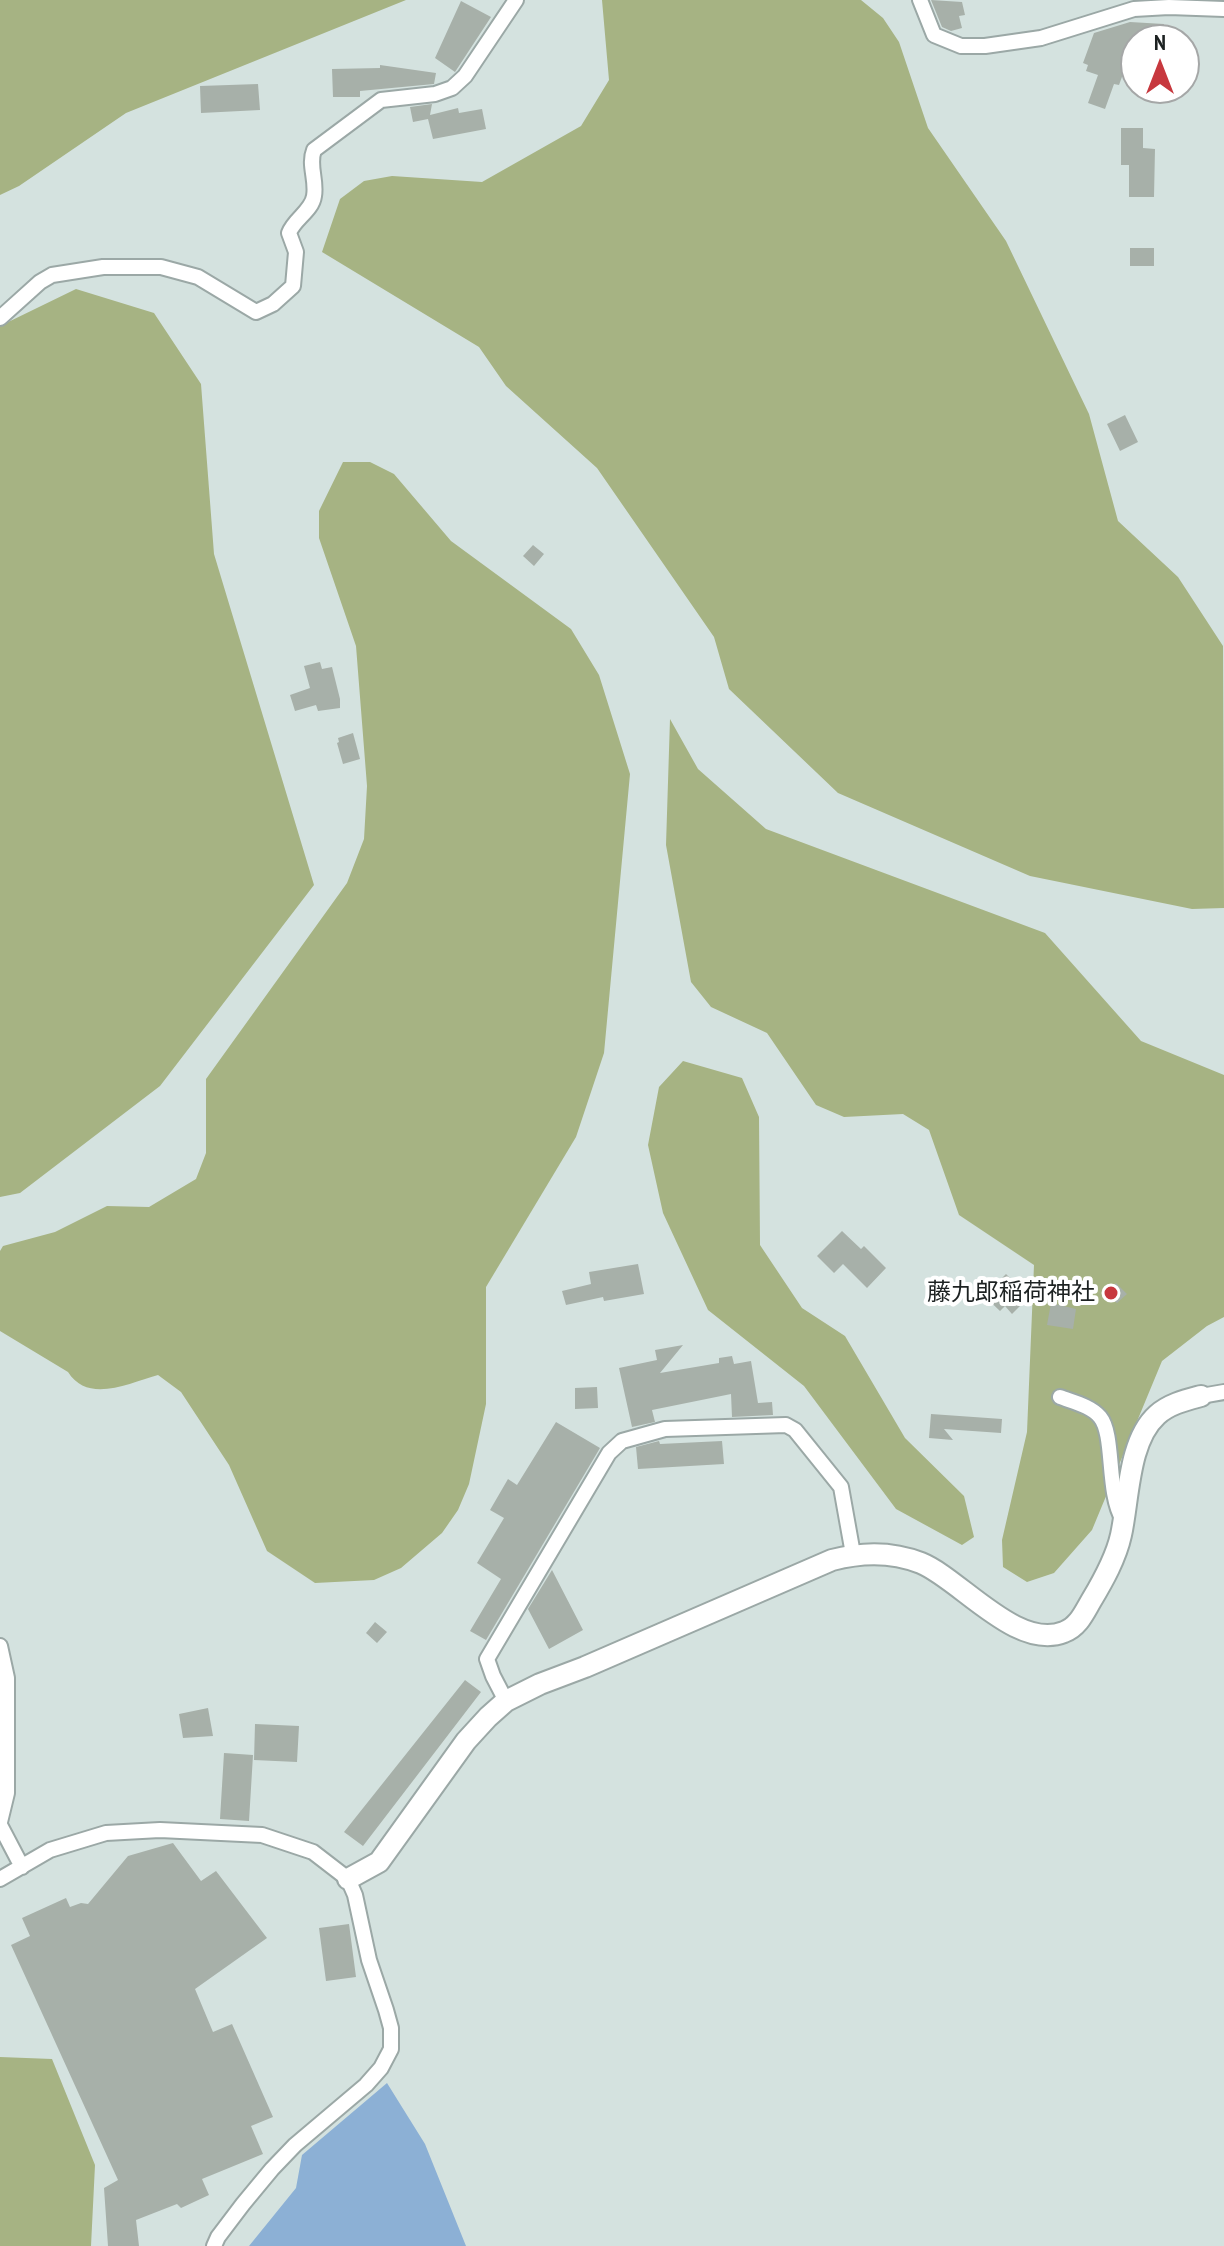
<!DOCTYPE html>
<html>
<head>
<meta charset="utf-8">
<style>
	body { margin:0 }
	#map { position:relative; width:1224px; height:2246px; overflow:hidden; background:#d4e2df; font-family:"PT Sans Narrow",sans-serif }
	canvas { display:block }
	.north { position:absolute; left:1120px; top:24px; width:80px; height:80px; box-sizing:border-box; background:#fff; border:2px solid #a5a7a7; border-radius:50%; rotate:0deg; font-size:22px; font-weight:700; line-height:32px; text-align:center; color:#1d2222 }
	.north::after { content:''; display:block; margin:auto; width:28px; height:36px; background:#c7383e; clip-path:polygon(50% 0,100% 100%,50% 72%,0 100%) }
</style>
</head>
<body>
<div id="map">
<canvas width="1224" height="2246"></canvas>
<div class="north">N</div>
</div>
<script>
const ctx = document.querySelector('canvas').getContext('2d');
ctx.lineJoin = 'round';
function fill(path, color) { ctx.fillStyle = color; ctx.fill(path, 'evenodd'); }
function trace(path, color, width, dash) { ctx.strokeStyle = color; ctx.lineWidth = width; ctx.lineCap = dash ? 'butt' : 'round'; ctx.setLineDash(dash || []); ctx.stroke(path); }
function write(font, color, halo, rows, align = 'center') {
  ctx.font = font + ' "PT Sans Narrow","Noto Sans JP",sans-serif'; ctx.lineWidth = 8; ctx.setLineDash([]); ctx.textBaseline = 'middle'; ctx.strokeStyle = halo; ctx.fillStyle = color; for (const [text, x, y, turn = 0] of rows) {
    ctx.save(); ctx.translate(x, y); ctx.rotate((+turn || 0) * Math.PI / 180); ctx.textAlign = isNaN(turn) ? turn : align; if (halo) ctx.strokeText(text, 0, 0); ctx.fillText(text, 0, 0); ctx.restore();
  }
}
const forest = new Path2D(`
	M0 0H406L126 113 19 186 0 195Z
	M602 0H861L883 18 899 42 928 128 1006 241 1089 414 1118 521 1178 577 1223 646 1224 908 1192 909 1030 876 838 793 729 689 714 637 597 468 506 386 479 347 322 252 340 199 364 181 392 176 482 182 581 126 609 80Z
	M76 289 154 313 201 384 214 554 314 885 160 1086 20 1193 0 1197V326Z
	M343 462H370L394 474 451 541 571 629 599 675 630 774 604 1053 576 1137 486 1287V1404L469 1484 458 1510 442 1533 401 1568 374 1580 315 1583 267 1551 229 1465 181 1392 158 1375C129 1383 88 1404 68 1372L0 1331V1251L3 1246 55 1232 107 1206 149 1207 196 1179 206 1153V1079L347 883 364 839 367 786 356 646 319 538V511Z
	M670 719 698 769 766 829 1045 933 1141 1041 1224 1075V1317L1207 1326 1162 1361 1092 1530 1054 1573 1027 1582 1003 1567 1002 1540 1027 1432 1034 1265 959 1215 929 1130 903 1114 844 1117 816 1105 767 1033 711 1007 691 982 666 845Z
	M683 1061 742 1078 759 1117 760 1245 802 1308 845 1336 905 1438 964 1496 974 1537 962 1545 896 1509 804 1386 708 1310 663 1213 648 1145 659 1087Z
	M0 2057 52 2059 95 2165 91 2246H0Z`);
const water = new Path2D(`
	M387 2083 425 2144 466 2246H249L296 2188 302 2155Z`);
const building = new Path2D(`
	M931 0 962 2 965 15 959 16 962 28 951 31 942 27Z
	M461 1 491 17 455 72 435 58Z
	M1130 22 1164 24 1163 40H1136V60L1133 69 1126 66 1119 85 1114 84 1105 109 1088 103 1098 75 1086 71 1088 65 1083 63 1094 33Z
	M380 65 436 73 434 84 360 91V97H333L332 69 380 68Z
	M258 84 260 110 201 113 200 86Z
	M432 104 430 115 458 108 459 113 482 109 486 129 433 139 428 119 413 122 410 107Z
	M1121 128H1143V148L1155 149 1154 197H1129V165H1121Z
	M1130 248H1154V266H1130Z
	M1125 415 1138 442 1120 451 1107 424Z
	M533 545 544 554 534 566 523 556Z
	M320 662 322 669 332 667 340 699V708L318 711 316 705 295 711 290 695 310 688 304 666Z
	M353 733 360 759 343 764 337 743 339 742 338 738Z
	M842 1231 861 1249 864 1246 886 1268 867 1288 843 1264 834 1273 817 1256Z
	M638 1264 644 1294 604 1301 603 1297 566 1305 562 1291 591 1284 589 1272Z
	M1006 1274 1029 1297 1012 1314 1005 1306 1000 1311 980 1292 994 1277 998 1282Z
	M1116 1283 1127 1294 1117 1303 1105 1294Z
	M1051 1303 1076 1309 1073 1329 1047 1325Z
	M683 1345 660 1373 719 1363V1358L732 1356 734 1364 751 1361 758 1403 772 1402 773 1415 732 1417 731 1394 652 1410 655 1422 632 1427 619 1368 657 1360 655 1350Z
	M597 1387 598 1408 575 1409V1388Z
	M931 1414 1002 1419 1001 1433 944 1429 953 1440 929 1438Z
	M556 1422 600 1448 486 1640 470 1631 501 1579 477 1563 504 1518 490 1510 508 1479 517 1485Z
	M659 1441 660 1444 722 1441 724 1464 638 1469 636 1447Z
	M552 1570 583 1630 549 1649 528 1609Z
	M375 1622 387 1632 377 1643 366 1633Z
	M465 1680 481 1692 363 1846 344 1832Z
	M208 1708 213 1736 183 1738 179 1714Z
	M255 1724 299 1726 297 1762 254 1760Z
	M224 1753 253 1755 249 1821 220 1819Z
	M173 1843 201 1881 216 1871 267 1938 195 1989 213 2032 232 2024 273 2117 251 2126 263 2154 202 2179 209 2195 181 2208 177 2204 136 2220 139 2246H108L104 2188 118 2180 11 1945 30 1936 22 1918 66 1898 70 1907 81 1903 88 1904 128 1856Z
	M349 1924 356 1977 326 1981 319 1928Z`);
const street = new Path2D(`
	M920 0 934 35 961 46H985L1041 38 1134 9 1169 7 1224 9
	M0 318 40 282 52 275 103 267H161L198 277 256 312 273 304 293 286 296 252 289 233C294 219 312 211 314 196 317 180 308 165 314 150L381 100 435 94 452 88 465 76 516 0
	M1201 1396 1224 1392
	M1060 1397C1073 1402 1091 1406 1100 1417 1115 1435 1106 1492 1123 1520
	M0 1646 7 1678V1793L0 1822
	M506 1701 493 1676 487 1659 609 1453 622 1441 665 1429 786 1425 795 1430 841 1487 853 1554
	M0 1825 22 1867
	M0 1879 50 1850 106 1833 160 1830 262 1835 313 1852 348 1879 355 1895 369 1960 386 2010 391 2028V2049L381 2068 366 2085 295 2145 272 2169 243 2204 218 2237 214 2246`);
const secondary = new Path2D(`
	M348 1879 379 1862 466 1741 488 1717 506 1701 540 1684 585 1667 832 1560C862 1552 891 1551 921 1563 960 1579 1017 1651 1064 1632 1078 1627 1084 1613 1091 1601 1103 1581 1116 1558 1121 1535 1129 1499 1128 1441 1157 1415 1169 1404 1186 1400 1201 1396`);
const markers = [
	[1111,1293,8,"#c7383e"]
];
const poiNames = [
	["藤九郎稲荷神社",1095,1293]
];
fill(forest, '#a6b383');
fill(water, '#8cb0d5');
fill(building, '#a7b0a9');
trace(street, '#9ba8a6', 18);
trace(secondary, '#9ba8a6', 24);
trace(street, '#fff', 14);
trace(secondary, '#fff', 20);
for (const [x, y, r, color] of markers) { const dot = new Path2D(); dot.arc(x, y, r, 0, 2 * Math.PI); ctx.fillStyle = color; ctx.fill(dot); trace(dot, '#fff', 3); }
write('24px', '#1d2222', '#fff', poiNames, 'right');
</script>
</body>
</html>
